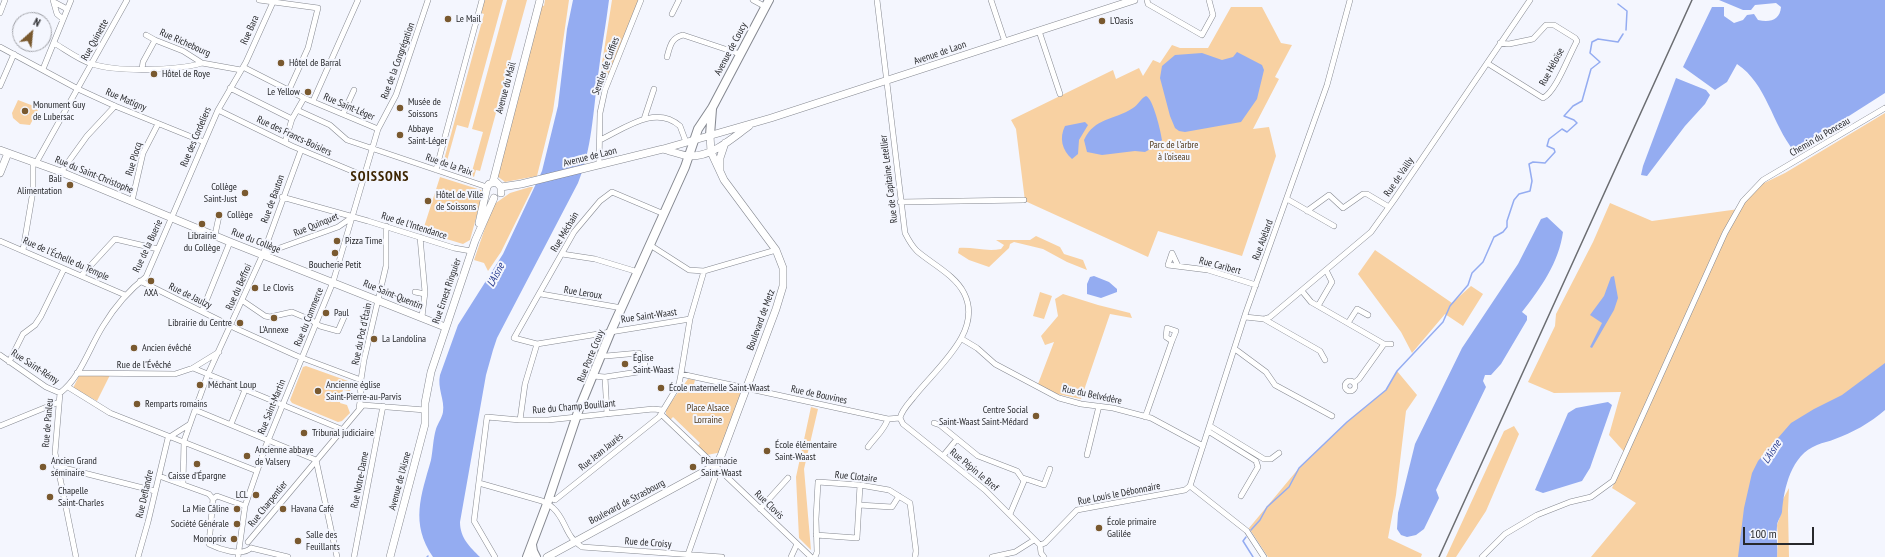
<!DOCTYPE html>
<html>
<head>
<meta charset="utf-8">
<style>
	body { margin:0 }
	#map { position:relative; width:1885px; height:557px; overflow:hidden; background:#f4f6fe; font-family:"PT Sans Narrow",sans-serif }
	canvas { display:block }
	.north { position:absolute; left:12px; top:12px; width:40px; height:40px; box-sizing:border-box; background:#f4f6fe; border:1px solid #a2a4aa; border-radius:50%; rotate:27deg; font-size:11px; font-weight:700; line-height:16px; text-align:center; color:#28292c }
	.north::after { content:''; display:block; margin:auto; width:14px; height:18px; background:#79592f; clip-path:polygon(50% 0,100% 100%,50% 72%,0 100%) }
	.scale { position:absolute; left:1743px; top:527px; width:71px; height:18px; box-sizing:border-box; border:2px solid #28292c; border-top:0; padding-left:5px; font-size:12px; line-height:14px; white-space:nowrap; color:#28292c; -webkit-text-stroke:3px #f4f6fe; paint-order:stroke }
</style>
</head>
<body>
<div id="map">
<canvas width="1885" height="557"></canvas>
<div class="north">N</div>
<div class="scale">100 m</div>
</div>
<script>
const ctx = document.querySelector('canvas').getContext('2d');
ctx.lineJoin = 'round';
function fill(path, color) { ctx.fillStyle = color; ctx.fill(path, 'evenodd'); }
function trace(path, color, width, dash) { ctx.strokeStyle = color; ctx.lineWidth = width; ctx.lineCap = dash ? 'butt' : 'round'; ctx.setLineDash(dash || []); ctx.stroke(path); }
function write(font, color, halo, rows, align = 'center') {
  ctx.font = font + ' "PT Sans Narrow",sans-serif'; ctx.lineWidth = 4; ctx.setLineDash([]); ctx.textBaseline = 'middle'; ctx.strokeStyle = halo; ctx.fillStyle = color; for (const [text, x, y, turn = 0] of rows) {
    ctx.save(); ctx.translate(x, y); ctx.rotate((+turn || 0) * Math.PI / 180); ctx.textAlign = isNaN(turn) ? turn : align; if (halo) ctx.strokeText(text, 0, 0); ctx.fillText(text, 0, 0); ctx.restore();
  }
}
const green = new Path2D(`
	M484 0H503L468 128 457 125 445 168 442 167 484 14 481 13Z
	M507 0H527L480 171 476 170 474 177 471 175 483 132 472 129Z
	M545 0H569L553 111 537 176 505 182 497 176 541 5 544 6Z
	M612 0H639L608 78 599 82Z
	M1231 7H1262L1281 43 1292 45 1275 77 1279 79 1253 129 1269 127 1276 156 1242 256 1158 231 1148 257 1025 201 1016 129 1011 120 1113 70 1116 79 1139 68 1143 76 1153 60 1160 63 1172 45 1180 48H1208Z
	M18 100 39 108 30 125 20 124 13 118 12 113Z
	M1885 113V373L1796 436 1770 489 1775 557H1591L1636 503 1612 488 1627 455 1609 435 1621 392 1554 393 1528 382 1555 326 1556 314 1593 242 1610 203 1652 221 1739 209 1760 185 1785 173Z
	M440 177 481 190 483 193 470 240 463 244 440 237 441 232 424 227Z
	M530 187H533L501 252 488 271 484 263 474 260 493 205 510 193Z
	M1036 236 1060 247 1064 254 1083 260 1087 270 1067 262 1043 249 1014 242 1010 244 1009 248 989 267 969 260 958 253 959 248C973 247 987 252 1001 249L1004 245 996 240H1030Z
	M1375 250 1452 303 1471 286 1483 294 1463 326 1445 314 1412 353 1401 332 1358 274Z
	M1040 292 1052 296 1044 319 1033 316Z
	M1063 294 1098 305 1130 313 1132 318 1110 314 1081 399 1057 394 1038 384 1054 342 1045 345 1041 336 1058 316 1055 299Z
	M306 366 348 381 353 385 350 391 343 390 340 403 347 405 350 413 342 421 338 422 292 403 290 400 303 367Z
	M1397 371 1417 395 1406 411 1396 495 1388 538 1422 554 1421 557H1268L1249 528 1299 468 1347 422 1386 390Z
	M110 375 97 401 73 388 79 376Z
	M688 379 695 380 694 384 735 393 736 389 741 392 722 452 707 455 698 446 700 443 673 417 670 420 666 414V409Z
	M811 407 818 409 804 469 811 550 799 538 796 477Z
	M1514 426 1519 434 1486 511 1456 557H1446L1504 431Z
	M1789 488 1788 510 1789 557H1777L1778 538 1777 525 1781 514 1782 501Z`);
const water = new Path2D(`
	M573 0H609C606 25 601 50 598 76 593 112 592 149 578 183L497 338 493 350 486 375 460 522C460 538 470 547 480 557H433C410 523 421 496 431 460 433 450 433 439 436 429 438 423 442 418 443 412 445 400 437 388 440 375L458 325 503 254 542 171 558 106 567 29Z
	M1719 0H1885V93L1794 151C1772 124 1767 84 1737 64L1727 82 1715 90 1683 67 1712 7H1724V16L1734 23 1743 20 1747 15 1754 14 1758 20C1770 23 1780 20 1781 7L1776 3 1755 5 1751 10H1743Z
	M1237 52 1262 65 1264 70 1257 99 1241 122 1185 132 1179 131 1175 128 1170 116 1160 78 1162 66 1175 55 1202 53 1222 60 1233 57Z
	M1676 78 1706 90 1710 95 1705 104 1685 126 1647 176 1641 175 1643 166Z
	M1146 96C1153 98 1161 132 1162 140L1159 144 1145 152 1135 151 1102 155 1087 152 1084 140C1095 117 1113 121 1133 108 1138 105 1141 98 1146 96Z
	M1085 122 1088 125 1079 140 1078 154 1072 159C1062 150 1059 138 1065 126Z
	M1547 217 1563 232C1559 262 1541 288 1522 312L1527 316V320L1501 364 1491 375H1485L1483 381 1486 387 1436 490 1439 498 1424 529 1416 535 1407 537 1401 535 1397 529 1398 513 1415 444 1462 348 1518 264 1541 219Z
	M1094 276 1109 282 1117 289V292L1101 298 1087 294V284L1090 277Z
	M1614 276 1618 298 1614 310 1592 348 1590 347 1602 323 1590 315 1604 296 1611 277Z
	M1885 363V410C1870 423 1852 433 1835 439 1829 442 1823 442 1817 445 1791 455 1784 488 1782 512 1781 517 1777 521 1777 526 1776 537 1778 546 1777 557H1738L1744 508 1752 473 1758 461 1791 423 1814 409 1842 395Z
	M1608 402 1612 405 1590 468 1582 481 1543 493 1535 490 1568 413 1576 408Z`);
const stream = new Path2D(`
	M1618 4 1627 11 1626 30
	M1251 530 1260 520 1267 507 1289 487 1299 468 1347 422 1386 390 1397 371 1443 322 1450 306 1468 285 1472 273 1483 262 1494 237 1503 232 1507 227V221L1514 200 1519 194 1530 191 1532 181 1529 164 1533 162 1545 163 1555 152 1554 149 1547 146 1549 139 1562 129 1567 132 1577 123 1574 120 1564 116 1573 106 1582 101 1591 69 1600 62 1590 53 1592 42 1598 39 1618 42 1623 34
	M1246 537 1243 541 1253 557
	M427 557 428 556`);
const street = new Path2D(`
	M53 0 57 14 63 19
	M259 0 318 8 308 48 289 90
	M753 0 766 7
	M877 0 905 233C908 239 912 246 917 251 932 264 955 275 964 293 984 332 935 369 913 398 908 404 902 410 900 418
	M991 0 1005 42
	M1147 0 1148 4 1202 35 1213 15 1209 0
	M54 2 67 9
	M0 13 5 0
	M672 14 679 0
	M1039 31 1060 94
	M146 35 155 40 183 51 202 63 241 70
	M54 43C66 50 79 60 92 64 117 72 176 71 202 63
	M0 47 78 89 115 106 204 142
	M667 57C670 46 671 38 683 35L740 54
	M1487 63 1543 98C1556 92 1569 55 1577 41L1575 38 1554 25H1546L1533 39 1509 44 1500 43
	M243 67 304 98 378 129
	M43 69 71 0
	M142 69 143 62 155 40
	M0 86 14 54
	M230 88 292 119
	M313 101 358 0
	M218 110 292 146 364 176
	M297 110 330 125 347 140 487 187
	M343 114 354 90
	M644 119 654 89
	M600 140C624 129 655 104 680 126L686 142
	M285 142 292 119 304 98
	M36 163 127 0
	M599 165 600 113 605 90 641 0
	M436 170 482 0
	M61 172 87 136 115 106
	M282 197 368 221 454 248 471 251
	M1287 199 1334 226
	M132 201 143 153 158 124
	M900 202 1024 200
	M1307 211 1329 195 1343 208 1363 194H1367L1389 207
	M664 214 612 192 600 201 574 232 514 338 537 344 690 319
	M215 235 219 216
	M420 237 425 292 422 317
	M0 241 125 295
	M650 245 689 270 704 271 776 250
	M23 250 33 191V162
	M263 254 338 227 351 218
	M562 254 595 259 638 272
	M1178 266 1172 253 1168 265 1208 270 1256 285
	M81 276 115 239 158 249
	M140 281 237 329 297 356 361 380
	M1302 291 1311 302 1318 306 1332 282 1326 270
	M415 292 425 294
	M541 294 622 308
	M243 301 265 316 270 317 292 312 311 320 320 326 338 331 345 315
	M1318 306 1384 344 1359 379 1354 383
	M202 311 230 242
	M1245 317 1264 319 1270 317 1371 232 1394 200 1530 0
	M1264 319 1320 351 1325 360
	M1348 323 1357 309 1368 315
	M962 339 977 348 995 364 1059 398 1081 404 1113 408 1151 418 1203 446
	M1384 344H1391
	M1235 349 1266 372 1275 385 1332 416
	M0 355 46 387 60 393
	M9 362 23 334 35 325 41 316 64 269
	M193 368 341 429
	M77 373 175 374 193 368 219 352
	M681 374 690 319 704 271
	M593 376 605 377 638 372 645 364 644 358 639 353 606 356 602 355
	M605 377 607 414
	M1345 386a5 5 0 1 1 10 0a5 5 0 1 1-10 0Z
	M68 387 110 413 257 471
	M359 408 361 396 360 386 364 360 386 266V226
	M195 410 316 460
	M661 414 811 557
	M1145 417 1147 412 1172 341 1176 331 1167 328 1166 337 1172 341
	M900 418 903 424 913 432 985 490 1040 545
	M520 420 525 384 537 344
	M934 423 940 425 978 456 1017 471 1024 481 1010 514
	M231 424 245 390
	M0 426 59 402
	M1210 426 1264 459H1271L1279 453
	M1208 431 1256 461 1258 467 1241 496
	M868 447C876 436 883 432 888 419
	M1087 455 1099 406
	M943 456 957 439
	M316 460 337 557
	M56 466 155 491
	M159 476 209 494 213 499
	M1023 478 1044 485 1050 469
	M479 483 542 501C546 503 550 505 553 508 566 519 565 537 582 547L722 557
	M183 484 184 441 195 410 208 374 263 254 301 150
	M1190 486 1246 312 1327 85 1350 0
	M1190 486 1247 531 1264 557
	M549 498 555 500 659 417 679 384 681 374 888 419 900 418
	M213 499 209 544C219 549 241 557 251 548
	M213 499 217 496 245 506
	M859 505 892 507 899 496
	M760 509 788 478
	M816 535 857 538 860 485
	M248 542 363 405 425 410
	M1040 545 1045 543 1077 510 1185 490 1190 486
	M1040 545 1041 553 1044 557
	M251 548 288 557
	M76 557 55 453 60 393C81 377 89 348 103 326 114 308 129 290 146 277L218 110 246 62 274 0
	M138 557 148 522 168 438 190 424
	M238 557 245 506 265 448 333 282 378 129 396 95 428 0
	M354 557 383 406
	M495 557 474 521 487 417 520 420H548L653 409 663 410
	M687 557 717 472 716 466
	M791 557 797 544
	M815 557 817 552 816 519 818 482 860 485 889 490 910 503 916 551 915 557
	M992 557 1015 552 1034 540
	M1482 557 1505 534 1537 515 1570 502 1591 497 1613 481 1725 233 1743 201 1763 180 1885 108`);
const secondary = new Path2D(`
	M663 149C672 151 682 156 691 156 713 156 731 139 749 126
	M0 150 61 172 230 242 445 327
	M720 170V158L725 143
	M0 173 8 153
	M493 182 540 0
	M501 187 521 184 663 149 771 118 1134 0
	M479 223 487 187 489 184 496 182 501 187V193
	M390 557 425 424V403L431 372 475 241 494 198
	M547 557 716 465 721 456 776 309 783 286V268L776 250 724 180 711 152 710 135`);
const primary = new Path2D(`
	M710 135 712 109
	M532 545 533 551 536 557
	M527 557 547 504 579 409 611 331 685 167 698 129 712 108 769 0`);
const rail = new Path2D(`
	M1439 557 1692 0`);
const markers = [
	[448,19,4,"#79592f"],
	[1102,21,4,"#79592f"],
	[281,63,4,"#79592f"],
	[154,74,4,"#79592f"],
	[308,92,4,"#79592f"],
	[400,108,4,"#79592f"],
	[25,111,4,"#79592f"],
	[400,135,4,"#79592f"],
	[70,185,4,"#79592f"],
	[245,193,4,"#79592f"],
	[428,201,4,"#79592f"],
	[219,215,4,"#79592f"],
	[202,224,4,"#79592f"],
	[337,241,4,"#79592f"],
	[335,253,4,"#79592f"],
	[151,281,4,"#79592f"],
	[255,288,4,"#79592f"],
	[326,313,4,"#79592f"],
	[274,318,4,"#79592f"],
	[240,323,4,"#79592f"],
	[374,339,4,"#79592f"],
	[134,348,4,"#79592f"],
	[625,364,4,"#79592f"],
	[200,385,4,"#79592f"],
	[661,388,4,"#79592f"],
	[318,391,4,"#79592f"],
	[137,404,4,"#79592f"],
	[1036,416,4,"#79592f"],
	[304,433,4,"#79592f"],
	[767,451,4,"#79592f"],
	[247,456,4,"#79592f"],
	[197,464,4,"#79592f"],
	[43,467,4,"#79592f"],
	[693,467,4,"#79592f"],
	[256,495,4,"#79592f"],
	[50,497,4,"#79592f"],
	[237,509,4,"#79592f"],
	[283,509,4,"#79592f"],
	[237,524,4,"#79592f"],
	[1099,528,4,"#79592f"],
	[234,539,4,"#79592f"],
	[298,541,4,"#79592f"]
];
const poiNames = [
	["Le Mail",456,19],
	["L'Oasis",1110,21],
	["Hôtel de Barral",289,63],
	["Hôtel de Roye",162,74],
	["Le Yellow",300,92,"right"],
	["Musée de",408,102],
	["Soissons",408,114],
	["Monument Guy",33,105],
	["de Lubersac",33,117],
	["Abbaye",408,129],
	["Saint-Léger",408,141],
	["Bali",62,179,"right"],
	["Alimentation",62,191,"right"],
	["Collège",237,187,"right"],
	["Saint-Just",237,199,"right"],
	["Hôtel de Ville",436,195],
	["de Soissons",436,207],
	["Collège",227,215],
	["Librairie",202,236,"center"],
	["du Collège",202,248,"center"],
	["Pizza Time",345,241],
	["Boucherie Petit",335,265,"center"],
	["Le Clovis",263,288],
	["AXA",151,293,"center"],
	["Paul",334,313],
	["Librairie du Centre",232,323,"right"],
	["L'Annexe",274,330,"center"],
	["La Landolina",382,339],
	["Ancien évêché",142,348],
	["Église",633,358],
	["Saint-Waast",633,370],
	["Méchant Loup",208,385],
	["Ancienne église",326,385],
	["Saint-Pierre-au-Parvis",326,397],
	["École maternelle Saint-Waast",669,388],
	["Remparts romains",145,404],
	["Centre Social",1028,410,"right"],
	["Saint-Waast Saint-Médard",1028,422,"right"],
	["Tribunal judiciaire",312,433],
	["École élémentaire",775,445],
	["Saint-Waast",775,457],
	["Ancienne abbaye",255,450],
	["de Valsery",255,462],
	["Ancien Grand",51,461],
	["séminaire",51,473],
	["Pharmacie",701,461],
	["Saint-Waast",701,473],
	["Caisse d'Épargne",197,476,"center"],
	["Chapelle",58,491],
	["Saint-Charles",58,503],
	["LCL",248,495,"right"],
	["La Mie Câline",229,509,"right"],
	["Havana Café",291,509],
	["École primaire",1107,522],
	["Galilée",1107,534],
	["Société Générale",229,524,"right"],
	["Salle des",306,535],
	["Feuillants",306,547],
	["Monoprix",226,539,"right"]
];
const streetNames = [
	["Rue Bara",250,30,-66],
	["Rue Quinette",95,40,-61],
	["Rue Richebourg",185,43,24],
	["Avenue de Coucy",731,49,-62],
	["Avenue de Laon",940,53,-19],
	["Rue de la Congrégation",398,61,-70],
	["Sentier de Cuffies",606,66,-70],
	["Rue Héloïse",1552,67,-62],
	["Avenue du Mail",506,88,-75],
	["Rue Matigny",126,100,23],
	["Rue Saint-Léger",349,107,23],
	["Rue des Francs-Boisiers",294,136,25],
	["Rue des Cordeliers",196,137,-67],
	["Chemin du Ponceau",1820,137,-30],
	["Avenue de Laon",590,157,-14],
	["Rue Plocq",134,159,-73],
	["Rue de la Paix",449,165,19],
	["Rue du Saint-Christophe",94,175,22],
	["Rue de Vailly",1399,177,-56],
	["Rue de Capitaine Letellier",889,179,-97],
	["Rue de Bauton",273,199,-70],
	["Rue Quinquet",316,225,-22],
	["Rue de l'Intendance",414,226,18],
	["Rue Méchain",565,232,-59],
	["Rue Abélard",1263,240,-70],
	["Rue du Collège",256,241,21],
	["Rue de la Buerie",148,246,-65],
	["Rue de l'Échelle du Temple",66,259,24],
	["Rue Caribert",1220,266,15],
	["Rue du Beffroi",239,287,-66],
	["Rue Ernest Ringuier",447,291,-71],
	["Rue Leroux",583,293,9],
	["Rue Saint-Quentin",393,295,22],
	["Rue de Jaulzy",190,296,26],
	["Rue Saint-Waast",649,316,-8],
	["Rue du Commerce",309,317,-68],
	["Boulevard de Metz",761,320,-70],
	["Rue du Pot d'Étain",362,334,-78],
	["Rue Porte Crouy",591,356,-68],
	["Rue de l'Évêché",144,365],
	["Rue Saint-Rémy",35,367,33],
	["Rue de Bouvines",819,395,12],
	["Rue du Belvédère",1092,395,12],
	["Rue Saint-Martin",272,407,-68],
	["Rue du Champ Bouillant",574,407,-5],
	["Rue de Panleu",48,423,-85],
	["Rue Jean Jaurès",601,452,-39],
	["Rue Pépin le Bref",974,470,40],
	["Rue Clotaire",856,477,6],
	["Rue Notre-Dame",360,480,-79],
	["Avenue de l'Aisne",400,481,-75],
	["Rue Deflandre",145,494,-77],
	["Rue Louis le Débonnaire",1119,494,-11],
	["Boulevard de Strasbourg",627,502,-28],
	["Rue Charpentier",268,504,-51],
	["Rue Clovis",769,505,44],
	["Rue de Croisy",648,543,4]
];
const parkNames = [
	["Parc de l'arbre",1174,145],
	["à l'oiseau",1174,157],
	["Place Alsace",708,408],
	["Lorraine",708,420]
];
const waterNames = [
	["L'Aisne",496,275,-62],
	["L'Aisne",1772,452,-57]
];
const districtNames = [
	["SOISSONS",380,177]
];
fill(green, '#f8d1a2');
fill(water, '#94acf1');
trace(stream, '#94acf1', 1.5);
trace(street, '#858890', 6);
trace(secondary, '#858890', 8);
trace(primary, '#858890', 10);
trace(street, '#fff', 5);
trace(secondary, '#fff', 7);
trace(primary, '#fff', 8);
trace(rail, '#6b6d71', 1.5);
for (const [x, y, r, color] of markers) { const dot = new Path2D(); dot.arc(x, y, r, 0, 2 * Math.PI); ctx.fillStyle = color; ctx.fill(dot); trace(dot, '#f4f6fe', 1.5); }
write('10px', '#28292c', '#f4f6fe', poiNames, 'left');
write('10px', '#28292c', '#f4f6fe', streetNames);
write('10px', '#503a1c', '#f4f6fe', parkNames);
write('italic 11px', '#2e4191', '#f4f6fe', waterNames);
ctx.letterSpacing = '1px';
write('bold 14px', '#3d2501', '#f4f6fe', districtNames);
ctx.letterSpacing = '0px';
</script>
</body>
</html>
